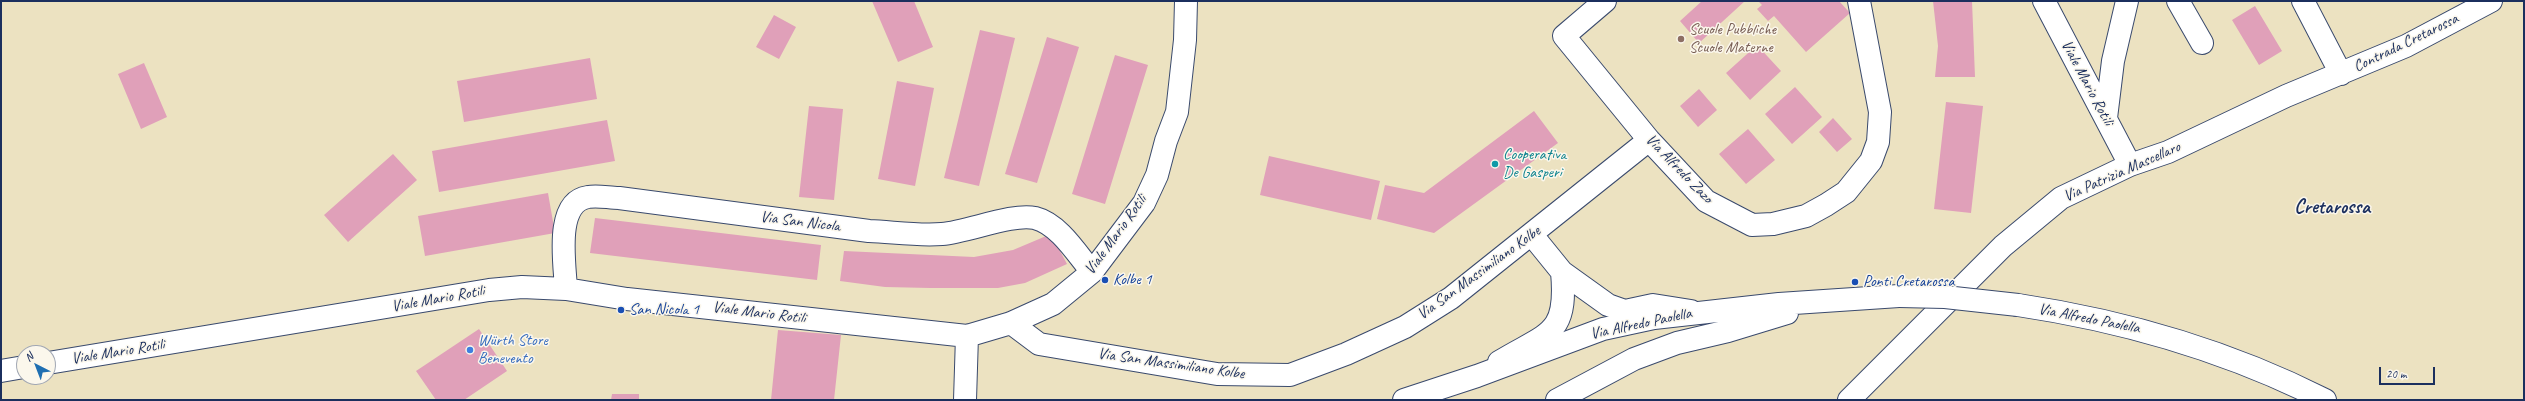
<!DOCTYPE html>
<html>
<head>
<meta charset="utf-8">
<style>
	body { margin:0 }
	#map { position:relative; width:2525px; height:401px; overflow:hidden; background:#ece2c1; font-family:Caveat,sans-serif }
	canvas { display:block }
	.frame { position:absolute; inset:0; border:2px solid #1b2f5e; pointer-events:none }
	.north { position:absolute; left:16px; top:345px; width:40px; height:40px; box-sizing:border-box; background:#fbf7ec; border:1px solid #a1a7b3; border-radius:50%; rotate:318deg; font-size:11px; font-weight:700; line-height:16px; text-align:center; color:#1b2f5e }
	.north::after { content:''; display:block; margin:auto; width:14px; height:18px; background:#1f6fb2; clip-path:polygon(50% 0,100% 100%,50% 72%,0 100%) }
	.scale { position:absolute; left:2379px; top:367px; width:56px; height:18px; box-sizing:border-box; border:2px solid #1b2f5e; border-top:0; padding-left:5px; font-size:12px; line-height:14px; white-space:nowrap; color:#1b2f5e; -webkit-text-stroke:3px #fbf7ec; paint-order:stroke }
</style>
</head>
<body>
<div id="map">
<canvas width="2525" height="401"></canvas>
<div class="frame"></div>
<div class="north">N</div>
<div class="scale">20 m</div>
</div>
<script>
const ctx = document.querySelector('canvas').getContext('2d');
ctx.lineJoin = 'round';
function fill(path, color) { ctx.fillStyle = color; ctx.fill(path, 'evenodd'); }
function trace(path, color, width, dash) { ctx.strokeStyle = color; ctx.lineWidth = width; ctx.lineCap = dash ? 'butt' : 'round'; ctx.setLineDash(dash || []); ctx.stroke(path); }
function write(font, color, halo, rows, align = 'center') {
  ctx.font = font + ' Caveat,sans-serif'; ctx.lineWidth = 3; ctx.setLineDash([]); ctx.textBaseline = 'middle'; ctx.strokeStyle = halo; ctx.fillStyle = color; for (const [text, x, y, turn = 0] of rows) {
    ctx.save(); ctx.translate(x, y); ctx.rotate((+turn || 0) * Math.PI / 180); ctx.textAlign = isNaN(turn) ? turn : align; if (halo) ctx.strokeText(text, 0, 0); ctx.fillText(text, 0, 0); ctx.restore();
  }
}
const building = new Path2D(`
	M872 1H914L933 47 898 62Z
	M1702 1H1745L1699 43 1680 21Z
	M1758 1H1839L1850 13 1806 52 1774 16 1768 21 1757 9 1762 5Z
	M1933 1H1972L1975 77H1935L1938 46Z
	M2255 6 2282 51 2259 65 2232 20Z
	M774 15 796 27 779 59 756 47Z
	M980 30 1015 38 979 186 944 178Z
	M1047 37 1079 47 1037 183 1005 174Z
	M1757 45 1781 71 1750 100 1726 73Z
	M1115 55 1148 65 1105 204 1072 194Z
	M590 58 597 99 464 122 457 81Z
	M144 63 167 117 141 129 118 74Z
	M897 81 934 88 915 186 878 179Z
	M1795 87 1822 117 1792 144 1765 114Z
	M1699 89 1717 110 1698 127 1680 106Z
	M1946 102 1983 106 1971 213 1934 209Z
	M809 106 843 109 834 200 799 197Z
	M1534 111 1558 143 1434 233 1377 219 1385 185 1424 193Z
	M1833 118 1852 139 1837 152 1819 132Z
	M607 120 615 161 439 192 432 151Z
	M1748 129 1775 160 1746 184 1719 154Z
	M393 154 417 180 348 242 324 215Z
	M1269 156 1380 181 1371 220 1260 195Z
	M548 193 555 233 425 256 418 216Z
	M595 218 821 245 817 280 590 253Z
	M1051 234 1067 264 1025 283 998 288H930L885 287 840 281 844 251 974 257 1013 250Z
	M479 329 507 371 464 400H436L416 371Z
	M778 330 841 335 834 400H771Z
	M612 394H639V400H611Z`);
const minor = new Path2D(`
	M1605 1 1564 36 1649 140 1706 201 1752 225 1773 224 1806 216 1826 205 1846 192 1871 161 1878 142 1880 112 1859 1
	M2044 1 2130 165
	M2178 1 2202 43
	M2303 1 2341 74
	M2106 118 2113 61 2127 1
	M1532 235 1562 272 1608 305 1625 311 1653 305 1691 311
	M566 289C565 265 554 202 588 197 598 195 609 198 619 198L869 231C893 232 918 236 942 234 968 232 1012 213 1035 218 1059 224 1077 254 1092 272
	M1011 323 1039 344 1217 374 1290 375 1346 354 1405 327 1451 298 1649 140
	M1499 362C1548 332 1568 336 1562 272
	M48 363 489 290 522 287 566 289 627 299 967 336 1011 323 1053 304 1092 272 1144 203 1157 175 1166 141 1177 112 1185 40 1186 1
	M1 371 24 367
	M965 400 967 336
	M1849 400 2003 246 2061 198 2130 165 2168 152 2286 96 2406 46 2491 1`);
const major = new Path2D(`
	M2018 305C2125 321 2228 351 2325 400
	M1404 400 1477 376 1603 329 1654 318 1779 304 1899 296
	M1557 400 1634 359 1677 343 1728 331 1787 313`);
const majorBridge = new Path2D(`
	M1899 296 1945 297 2018 305`);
const markers = [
	[1681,39,4,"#8d6e63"],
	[1495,164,4,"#0f9aa8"],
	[1105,280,4,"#1a4fb4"],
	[1855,282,4,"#1a4fb4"],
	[621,310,4,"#1a4fb4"],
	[470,350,4,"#3f7fe0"]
];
const educationNames = [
	["Scuole Pubbliche",1689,30],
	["Scuole Materne",1689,48]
];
const streetNames = [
	["Contrada Cretarossa",2406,43,-26],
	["Viale Mario Rotili",2087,83,62],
	["Via Alfredo Zazo",1679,169,46],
	["Via Patrizia Mascellaro",2122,172,-24],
	["Via San Nicola",800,222,7],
	["Viale Mario Rotili",1116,235,-54],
	["Via San Massimiliano Kolbe",1479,273,-36],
	["Viale Mario Rotili",438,299,-10],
	["Viale Mario Rotili",759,313,7],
	["Via Alfredo Paolella",2089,319,11],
	["Via Alfredo Paolella",1641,324,-12],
	["Viale Mario Rotili",118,352,-9],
	["Via San Massimiliano Kolbe",1171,364,8]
];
const cultureNames = [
	["Cooperativa",1503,155],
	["De Gasperi",1503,173]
];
const transitNames = [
	["Kolbe 1",1113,280],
	["Ponti Cretarossa",1863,282],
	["San Nicola 1",629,310]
];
const shopNames = [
	["Würth Store",478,341],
	["Benevento",478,359]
];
const districtNames = [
	["Cretarossa",2332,208]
];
fill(building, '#e0a0b9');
trace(minor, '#3a4a6d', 24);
trace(major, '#3a4a6d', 24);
trace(minor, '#fff', 22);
trace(major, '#fff', 22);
trace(majorBridge, '#3a4a6d', 24, []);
trace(majorBridge, '#fff', 22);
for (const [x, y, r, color] of markers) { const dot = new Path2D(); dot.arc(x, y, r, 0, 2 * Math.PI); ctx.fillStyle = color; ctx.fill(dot); trace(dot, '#fbf7ec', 1.5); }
write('16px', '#785e54', '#fbf7ec', educationNames, 'left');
write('16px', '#1b2f5e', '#fbf7ec', streetNames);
write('16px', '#0d838f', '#fbf7ec', cultureNames, 'left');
write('16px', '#164399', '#fbf7ec', transitNames, 'left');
write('16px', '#366cbe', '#fbf7ec', shopNames, 'left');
write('bold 20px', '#1b2f5e', '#fbf7ec', districtNames);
</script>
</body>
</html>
